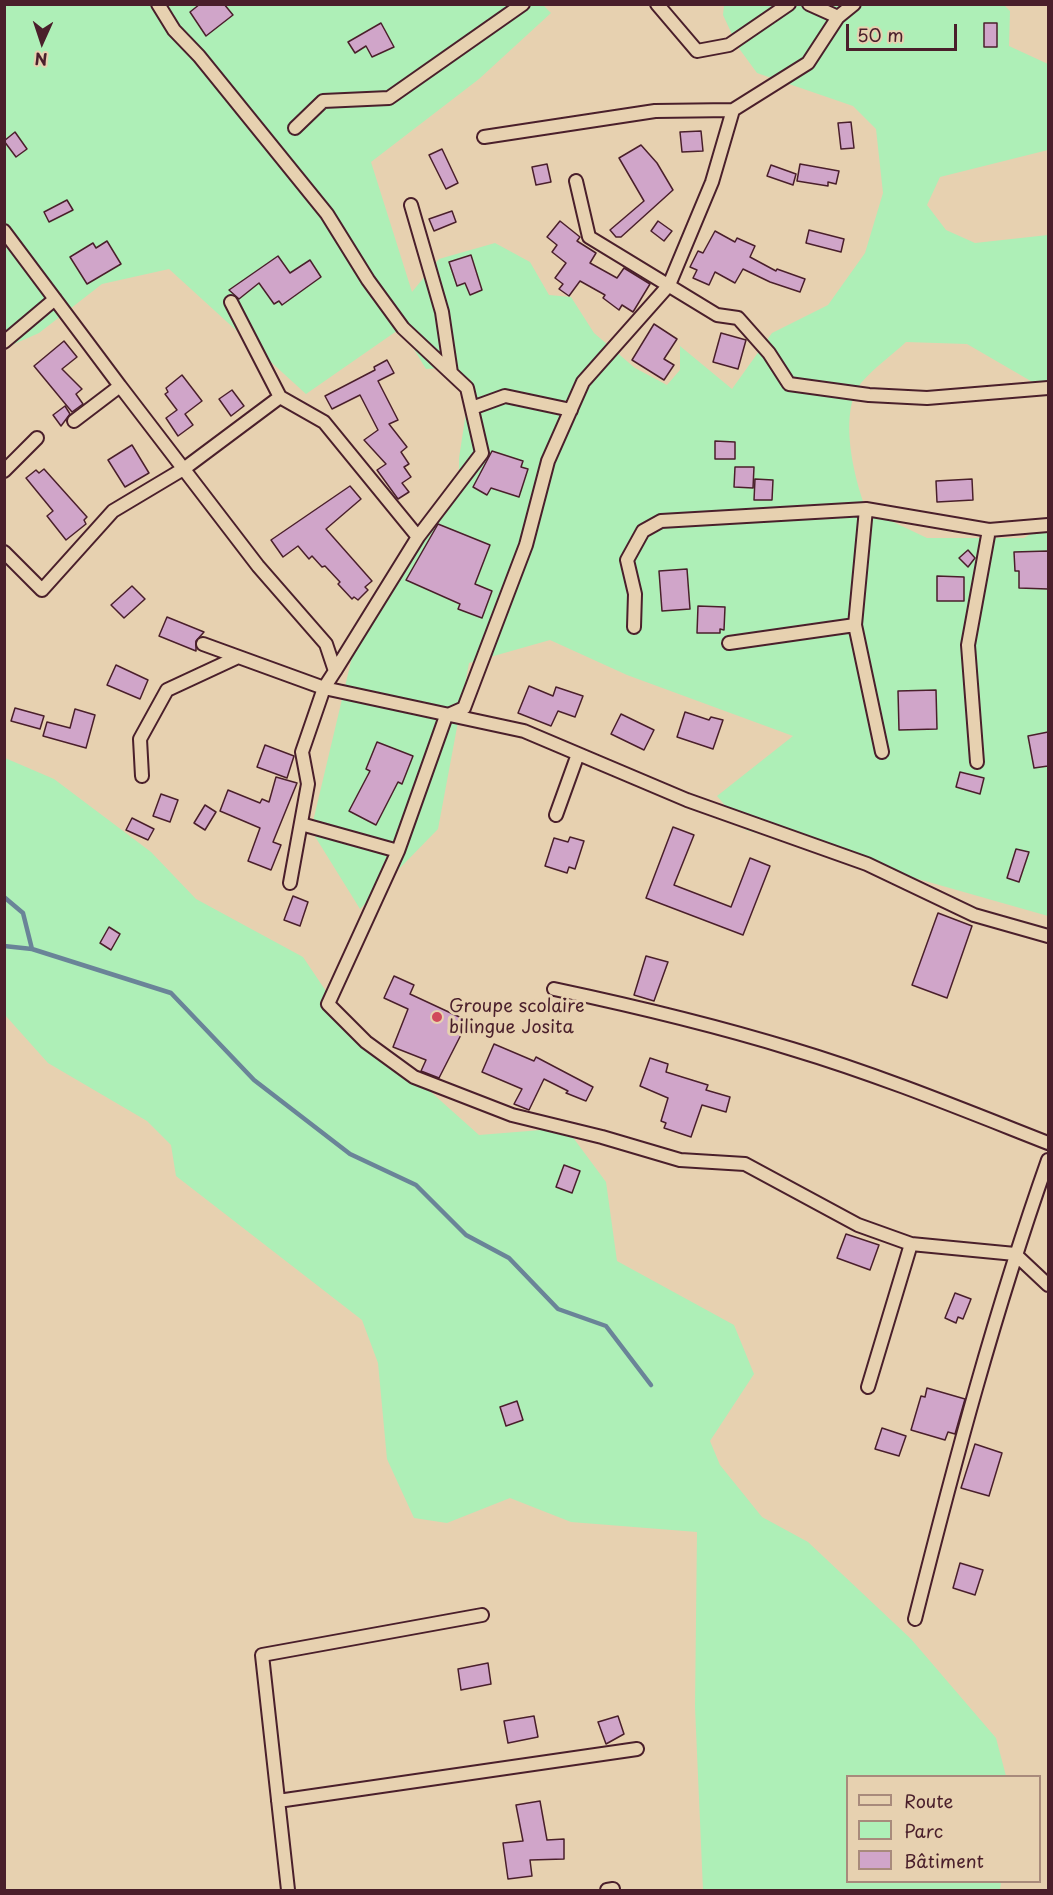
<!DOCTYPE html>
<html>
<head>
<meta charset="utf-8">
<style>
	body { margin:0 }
	#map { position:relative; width:1053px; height:1895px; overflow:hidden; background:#e7d1b0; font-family:"Playpen Sans",sans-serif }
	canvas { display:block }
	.frame { position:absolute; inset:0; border:6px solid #4a1f2b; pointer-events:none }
	.legend { position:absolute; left:846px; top:1775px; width:195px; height:108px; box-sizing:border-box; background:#e7d1b0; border:2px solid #a88a7b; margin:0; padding:8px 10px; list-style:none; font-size:18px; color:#4a1f2b }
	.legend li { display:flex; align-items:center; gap:12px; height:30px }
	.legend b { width:30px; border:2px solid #a88a7b }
	.north { position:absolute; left:12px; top:12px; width:60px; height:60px; -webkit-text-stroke:4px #e7d1b0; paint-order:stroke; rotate:183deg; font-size:16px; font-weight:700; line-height:24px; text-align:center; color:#4a1f2b }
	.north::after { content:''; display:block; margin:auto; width:21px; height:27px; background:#4a1f2b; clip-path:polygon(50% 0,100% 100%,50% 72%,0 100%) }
	.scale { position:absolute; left:846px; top:24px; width:111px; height:27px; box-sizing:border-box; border:3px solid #4a1f2b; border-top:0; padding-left:8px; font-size:18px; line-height:21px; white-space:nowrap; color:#4a1f2b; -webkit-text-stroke:4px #e7d1b0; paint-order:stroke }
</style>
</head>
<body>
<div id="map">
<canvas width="1053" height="1895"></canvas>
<div class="frame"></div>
<ul class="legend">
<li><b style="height:8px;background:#e7d1b0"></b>Route</li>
<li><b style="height:16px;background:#aeefb7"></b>Parc</li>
<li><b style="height:16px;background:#d0a5c9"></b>Bâtiment</li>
</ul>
<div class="north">N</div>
<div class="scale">50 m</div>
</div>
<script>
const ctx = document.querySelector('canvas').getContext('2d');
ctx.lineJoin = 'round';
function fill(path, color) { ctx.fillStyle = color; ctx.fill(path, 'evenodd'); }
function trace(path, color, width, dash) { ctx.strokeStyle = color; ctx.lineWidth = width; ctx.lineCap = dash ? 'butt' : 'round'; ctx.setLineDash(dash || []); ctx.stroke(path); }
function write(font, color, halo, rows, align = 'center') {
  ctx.font = font + ' "Playpen Sans",sans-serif'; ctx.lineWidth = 6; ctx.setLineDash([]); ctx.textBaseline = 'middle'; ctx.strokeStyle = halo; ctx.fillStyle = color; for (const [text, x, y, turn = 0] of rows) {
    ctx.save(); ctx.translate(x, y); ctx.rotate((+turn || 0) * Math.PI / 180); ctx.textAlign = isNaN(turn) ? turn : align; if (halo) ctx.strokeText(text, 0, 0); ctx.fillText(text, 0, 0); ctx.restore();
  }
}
const green = new Path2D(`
	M5 5H543L551 13 479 79 371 162 412 292 439 259 495 243 530 262 549 295 571 297 594 333 635 368 667 385 680 370V346L732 389 772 333 828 305 865 253 883 193 876 129 853 106 757 73 738 47 723 15 724 5H1004L1010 11 1009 46 1048 64V150L940 177 927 205 946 230 975 243 1048 235V391L967 344 906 342C892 355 874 368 861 383 838 413 854 478 866 509L927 538H1024L1048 524V916L746 830 717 796 793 736 627 675 550 640 469 663 438 829 360 909 311 830 357 636 418 546 459 495V458L471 380 452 367 426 369 401 328 306 394 169 269 102 284 39 333 5 348Z
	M5 758 54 779 151 852 196 899 303 957 338 1009 479 1135 566 1128 606 1182 617 1261 734 1325 754 1374 710 1441 720 1465 762 1517 808 1542 911 1639 996 1738 1006 1776H848V1882H1001L1000 1890H703L695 1707 697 1532 571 1522 510 1498 447 1523 414 1518 387 1459 378 1363 362 1320 176 1176 171 1145 147 1121 48 1063 5 1015Z`);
const stream = new Path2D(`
	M4 897 23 913 32 949
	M4 946 32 949 171 993 254 1080 350 1154 416 1185 466 1235 509 1258 558 1309 606 1326 651 1385`);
const building = new Path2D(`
	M200 4H224L233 15 206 36 190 12Z
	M381 23 394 47 372 57 366 46 355 53 348 42Z
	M984 23H997V47H984Z
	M851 122 854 148 841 149 838 123Z
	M701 131 703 151 682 152 680 132Z
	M15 132 27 149 16 157 4 141Z
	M641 145 657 163 673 190 621 237H616L610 230 644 201 619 158Z
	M442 149 458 183 446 189 429 155Z
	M547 164 551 182 536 185 532 167Z
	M800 164 839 171 836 184 828 182V186L797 181Z
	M771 165 796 174 793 185 767 176Z
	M67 200 73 210 49 222 44 212Z
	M452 211 456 222 434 231 429 219Z
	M560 221 580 237 577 241 596 253 590 263 617 278 624 268 650 284 633 312 622 305 619 310 603 298 605 295 580 281 569 296 559 289 563 284 555 278 566 263 552 252 557 245 547 237Z
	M658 221 672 231 664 241 651 231Z
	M809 230 844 239 841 252 806 243Z
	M715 231 735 242 737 238 755 246 750 257 776 271 777 269 805 279 800 292 770 282 743 269 735 283 715 272 709 285 693 278 697 270 690 267 698 251 703 253Z
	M107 241 121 264 87 284 70 257 93 243 96 248Z
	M471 255 482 290 470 295 465 283 457 286 449 262Z
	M278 256 290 273 310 260 321 277 282 305 279 301 274 304 259 283 239 299 229 290Z
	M654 324 677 339 664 359 674 365 664 380 632 360Z
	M721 333 746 340 738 369 713 362Z
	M64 341 77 357 62 369 82 389 76 394 83 404 72 412 34 366Z
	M387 360 394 373 378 381 398 420 389 424 407 447 401 452 409 464 404 467 411 477 402 483 409 492 398 499 377 470 386 464 364 440 378 430 360 395 332 409 325 396 375 370 374 367Z
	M182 375 202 401 185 414 193 425 178 436 166 418 177 410 165 394 168 392 166 388Z
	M232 390 244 406 231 416 219 399Z
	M65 406 70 414 61 426 53 415Z
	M715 441 735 442V459H715Z
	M132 445 149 473 125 487 108 460Z
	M492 451 523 461 521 467 528 469 519 497 491 488 487 495 473 487Z
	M735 467H754L753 488 734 487Z
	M44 469 87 517 84 520 86 524 66 540 47 516 53 511 26 478 36 470 39 473Z
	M755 479 773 480 772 500H754Z
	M972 479 973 500 937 502 936 481Z
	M350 486 361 499 326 529 372 581 365 587 368 590 358 600 354 597 352 599 338 584 340 582 325 566 322 567 312 556 309 559 298 546 283 557 271 540Z
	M438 524 490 545 475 584 492 591 482 618 458 609 460 604 406 580Z
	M968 550 975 558 968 567 959 558Z
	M1048 551V589L1019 588V571H1015L1014 552Z
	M687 569 690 609 662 611 659 571Z
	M937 576 964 577V601H937Z
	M132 586 145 599 124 618 111 605Z
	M698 606 725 607 724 630 720 629V633H697Z
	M167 617 204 632 196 641V651L159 636Z
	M116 665 148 680 140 699 107 685Z
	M529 686 553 696 556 687 583 696 575 717 558 711 551 726 518 713Z
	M936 690 937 729 899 730 898 691Z
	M15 708 44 716 40 729 11 721Z
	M75 709 95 715 86 748 43 736 47 722 70 728Z
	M685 712 709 720 711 717 723 720 713 749 677 737Z
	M621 714 654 730 644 750 611 734Z
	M1048 732V766L1034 768 1028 736Z
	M377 742 413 756 402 784 398 782 376 825 349 811 370 771 366 769Z
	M265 745 294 756 287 778 257 767Z
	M960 772 984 778 980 794 956 787Z
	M276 777 297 783 273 842 281 845 271 870 248 861 260 828 220 811 228 790 260 803 262 799 269 802Z
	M161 794 178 800 170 822 153 816Z
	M205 805 216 812 205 830 194 823Z
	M132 818 154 829 148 840 126 830Z
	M673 827 694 835 674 885 731 907 750 858 770 866 743 935 646 898Z
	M570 837 584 841 575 869 569 867 567 873 545 866 554 838 568 842Z
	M1016 849 1029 852 1019 882 1007 878Z
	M293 896 308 902 300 926 284 920Z
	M938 913 972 926 947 998 912 985Z
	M109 927 120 934 111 950 100 943Z
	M646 956 668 962 654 1001 634 995Z
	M394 976 414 985 410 994 468 1021 439 1078 421 1071 426 1060 393 1047 408 1009 384 998Z
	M494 1044 534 1061 536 1057 593 1087 586 1101 566 1093 568 1091 544 1079 529 1110 514 1104 522 1089 482 1072Z
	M650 1058 668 1064 666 1072 708 1085 706 1090 730 1097 726 1112 702 1105 691 1137 664 1128 666 1123 661 1121 668 1098 640 1086Z
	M564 1165 580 1171 572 1193 556 1187Z
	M846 1234 879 1245 870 1270 837 1258Z
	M955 1293 971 1299 963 1319 958 1317 956 1323 945 1318Z
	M927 1388 965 1399 955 1434 948 1432 945 1440 911 1430 921 1396 925 1397Z
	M517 1401 523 1420 506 1426 500 1407Z
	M882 1428 906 1436 899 1456 875 1449Z
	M975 1444 1002 1453 989 1496 961 1488Z
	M960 1563 983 1570 975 1595 953 1588Z
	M488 1663 491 1684 461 1690 458 1669Z
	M534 1716 538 1737 508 1743 504 1721Z
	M618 1716 624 1734 606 1744 598 1722Z
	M540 1801 547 1840 564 1839V1859L530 1860 532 1876 508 1879 503 1843 523 1841 516 1805Z`);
const street = new Path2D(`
	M158 4 174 30 199 56 327 214 368 280 403 328 467 388 482 453 418 537 335 671
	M657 4 697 51 729 45 789 4
	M809 4 838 17
	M854 4 838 17 808 63 733 110 712 182 669 285 583 382 548 461 526 545 464 708 446 716 398 851 328 1004 366 1042 414 1077 512 1115 602 1137 680 1160 745 1164 858 1225 911 1244 1015 1254 1048 1285
	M295 128 323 101 389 98 523 4
	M484 137 655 111 733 110
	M576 181 589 237 717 315 738 318 769 353 789 384 869 395 927 398 1048 388
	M411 205 442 312 451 373
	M4 231 120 386
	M231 302 280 397 324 422 418 537
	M4 342 55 299
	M472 408 505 396 571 410
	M74 421 120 386 258 566 326 644 335 671 324 688 302 752 308 784 290 883
	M4 471 37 438
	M4 552 42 590 113 511 185 468 280 397
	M855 625 882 752
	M634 627 635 594 627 560 643 531 661 521 866 509 989 530 1048 525
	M729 643 855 625 866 509
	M203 644 324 688 524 731 687 800 867 864 974 915 1048 936
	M977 762 968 645 989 530
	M142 776 140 739 167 690 238 657
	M556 815 578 754
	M301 824 398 851
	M554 989C634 1006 714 1025 792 1049 879 1075 964 1110 1048 1143
	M868 1387 911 1244
	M915 1619C954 1464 995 1310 1048 1160
	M278 1801 637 1749
	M288 1890 262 1655 482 1615
	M607 1890 613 1889`);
const markers = [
	[437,1017,6,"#d1495b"]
];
const poiNames = [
	["Groupe scolaire",449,1007],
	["bilingue Josita",449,1028]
];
fill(green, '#aeefb7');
trace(stream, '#6a8498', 4.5);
fill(building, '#d0a5c9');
trace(building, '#4a1f2b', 1.5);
trace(street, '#4a1f2b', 16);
trace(street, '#e7d1b0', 12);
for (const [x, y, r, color] of markers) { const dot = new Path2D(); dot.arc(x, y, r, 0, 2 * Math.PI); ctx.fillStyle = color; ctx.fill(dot); trace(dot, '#e7d1b0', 2); }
write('18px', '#4a1f2b', '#e7d1b0', poiNames, 'left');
</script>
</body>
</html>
